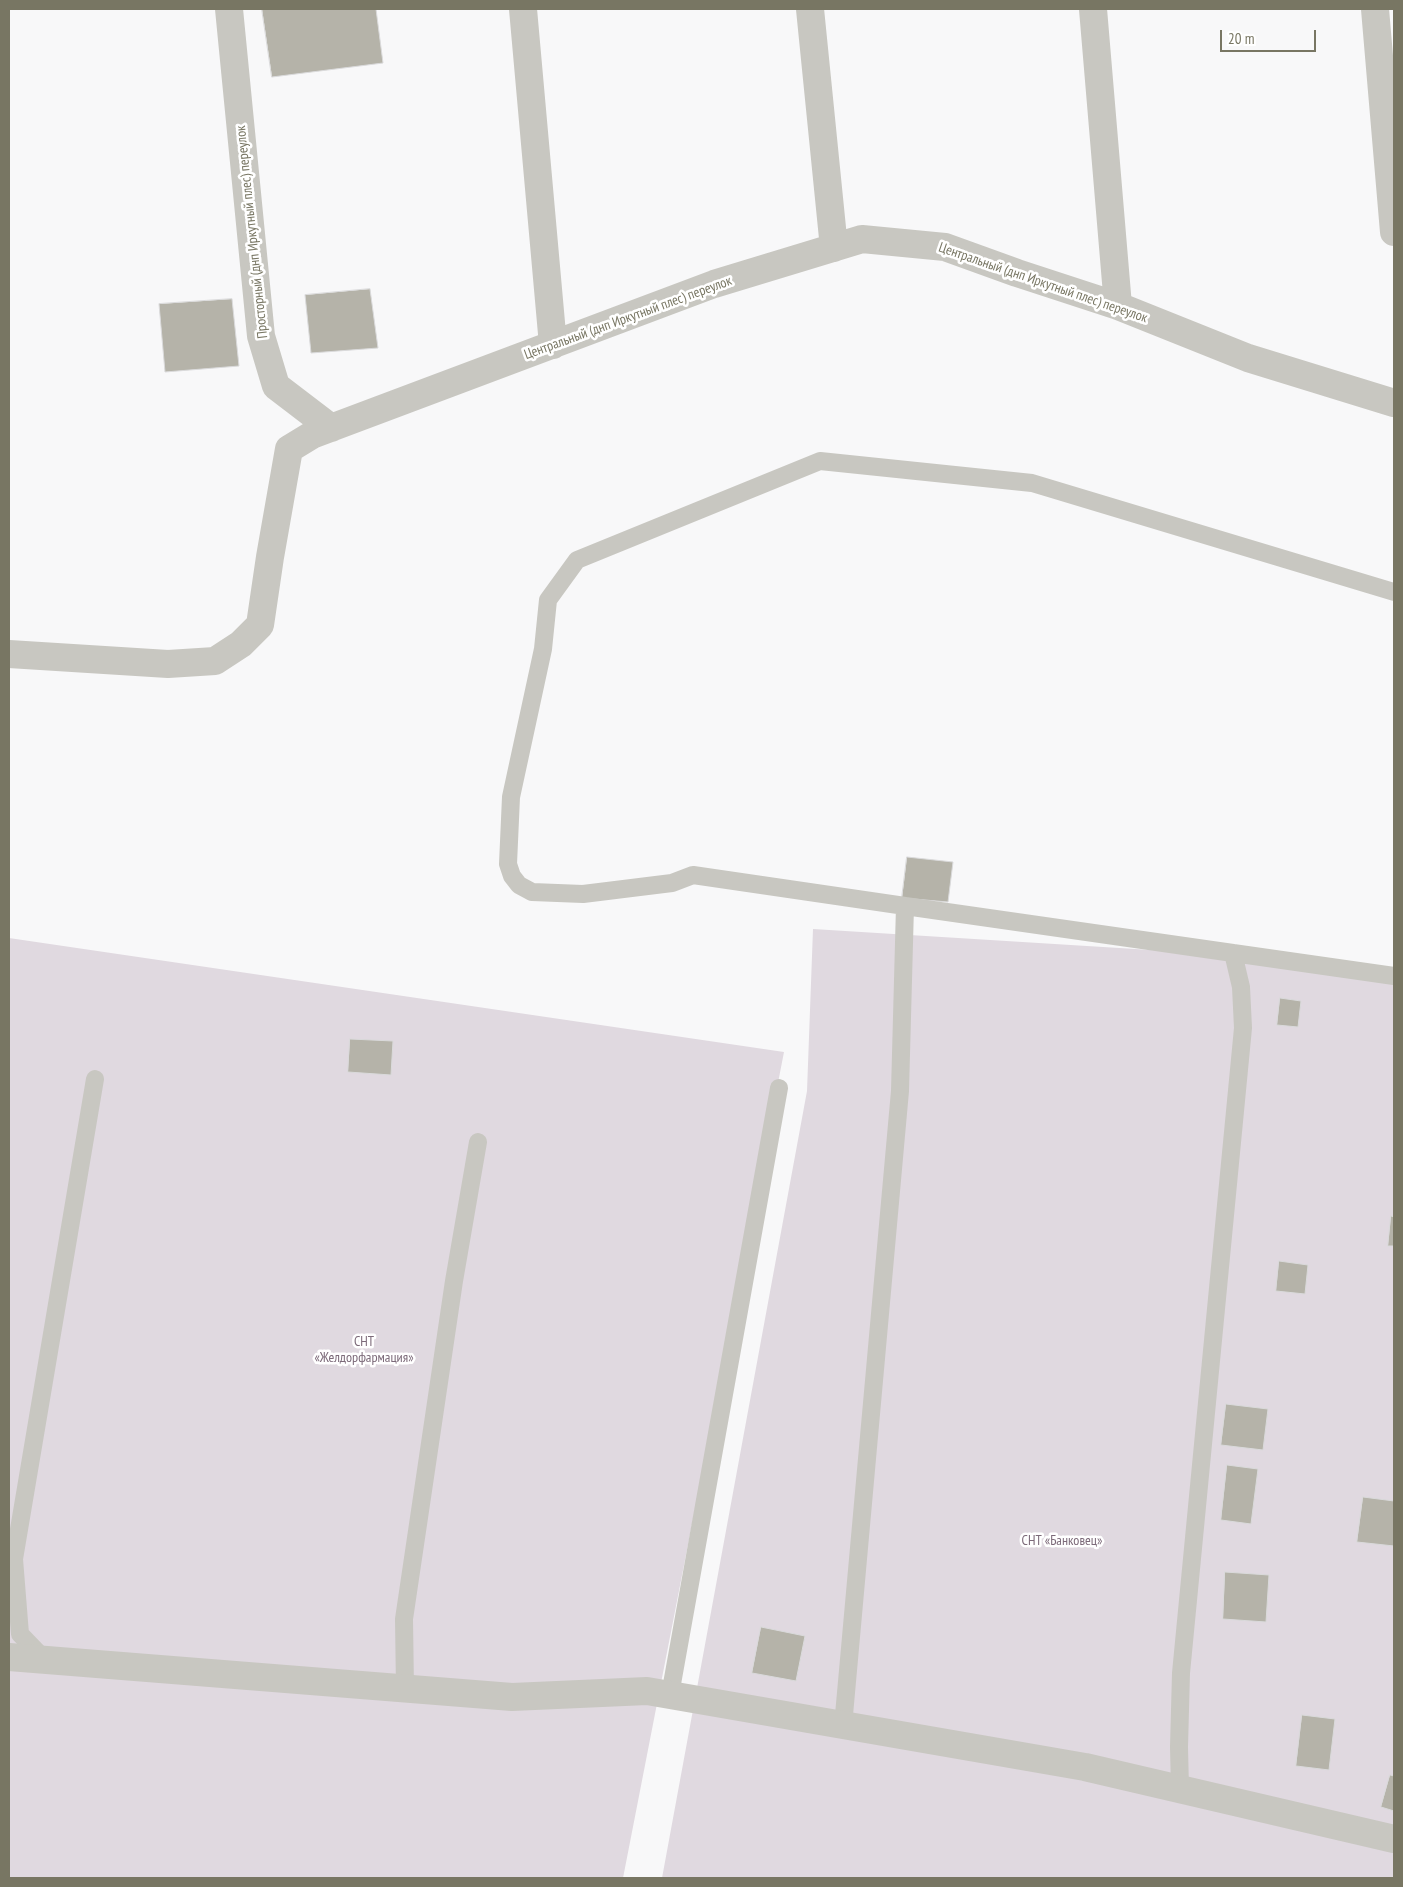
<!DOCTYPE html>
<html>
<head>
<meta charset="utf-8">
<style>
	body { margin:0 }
	#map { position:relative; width:1403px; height:1887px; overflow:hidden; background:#f8f8f9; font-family:"PT Sans Narrow",sans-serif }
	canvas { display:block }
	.frame { position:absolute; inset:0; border:10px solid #787663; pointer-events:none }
	.scale { position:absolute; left:1220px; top:30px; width:96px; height:22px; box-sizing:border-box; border:2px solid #787663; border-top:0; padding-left:6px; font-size:15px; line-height:18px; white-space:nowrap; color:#787663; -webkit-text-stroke:4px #fff; paint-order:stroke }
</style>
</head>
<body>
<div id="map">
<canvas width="1403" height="1887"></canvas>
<div class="frame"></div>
<div class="scale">20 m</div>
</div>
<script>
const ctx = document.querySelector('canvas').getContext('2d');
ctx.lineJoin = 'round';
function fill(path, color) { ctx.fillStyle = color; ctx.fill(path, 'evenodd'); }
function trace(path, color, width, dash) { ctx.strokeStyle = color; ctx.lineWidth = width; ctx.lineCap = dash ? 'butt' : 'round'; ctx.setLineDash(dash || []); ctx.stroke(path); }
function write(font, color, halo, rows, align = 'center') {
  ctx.font = font + ' "PT Sans Narrow",sans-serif'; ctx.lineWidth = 5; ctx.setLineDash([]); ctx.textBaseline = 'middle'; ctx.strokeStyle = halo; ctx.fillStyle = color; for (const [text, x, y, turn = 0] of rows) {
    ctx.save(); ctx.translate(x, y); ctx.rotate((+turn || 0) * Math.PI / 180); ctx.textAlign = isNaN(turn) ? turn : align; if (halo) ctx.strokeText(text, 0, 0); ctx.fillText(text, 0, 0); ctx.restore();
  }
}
const green = new Path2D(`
	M813 929 1232 955 1394 978V1878H662L807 1091Z
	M9 938 784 1052 623 1878H9Z`);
const building = new Path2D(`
	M262 9H376L383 63 272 77Z
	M370 289 378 348 311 353 305 295Z
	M232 299 239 366 165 372 159 304Z
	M907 857 953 862 948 902 902 898Z
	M1280 998 1301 1001 1298 1027 1277 1025Z
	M350 1039 393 1041 391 1075 348 1072Z
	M1391 1216 1394 1217V1246H1388Z
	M1279 1261 1308 1265 1305 1294 1276 1291Z
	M1226 1404 1268 1409 1263 1450 1221 1445Z
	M1227 1465 1258 1469 1251 1524 1221 1520Z
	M1363 1497 1394 1501V1546L1357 1542Z
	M1225 1572 1269 1575 1266 1622 1223 1619Z
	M761 1627 805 1636 796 1681 752 1673Z
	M1302 1715 1335 1719 1329 1770 1296 1766Z
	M1390 1775 1394 1776V1811L1381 1807Z`);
const lane = new Path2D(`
	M905 906 693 875 672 883 583 894 532 892 519 885 512 876 508 864 511 797 543 649 548 600 577 560 820 461 1032 483 1394 592
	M1233 953 1394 976
	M46 1661 20 1634 14 1559 95 1079
	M405 1689 404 1619 454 1281 478 1142
	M670 1695 779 1088
	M843 1726 900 1091 905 906 1233 953 1241 987 1243 1028 1181 1673 1179 1747 1180 1789`);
const street = new Path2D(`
	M229 9 261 336 276 386 331 428
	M523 9 553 345
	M810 9 834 248
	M1093 9 1118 306
	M1375 9 1394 232
	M9 654 168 664 215 661 241 644 260 625 270 557 289 449 312 435 714 284 862 239 945 247 1017 273 1118 306 1248 358 1394 403
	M9 1657 512 1697 647 1691 1085 1767 1394 1839`);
const streetNames = [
	["Просторный (днп Иркутный плес) переулок",252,232,-96],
	["Центральный (днп Иркутный плес) переулок",1043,283,19],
	["Центральный (днп Иркутный плес) переулок",628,318,-20]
];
const parkNames = [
	["СНТ",364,1342],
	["«Желдорфармация»",364,1358],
	["СНТ «Банковец»",1062,1541]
];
fill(green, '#e0d9e0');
fill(building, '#b5b3a9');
trace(building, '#dadadb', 1);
trace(lane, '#c8c7c1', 18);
trace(street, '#c8c7c1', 28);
write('14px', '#787663', '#fff', streetNames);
write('14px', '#7c6a79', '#fff', parkNames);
</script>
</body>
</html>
